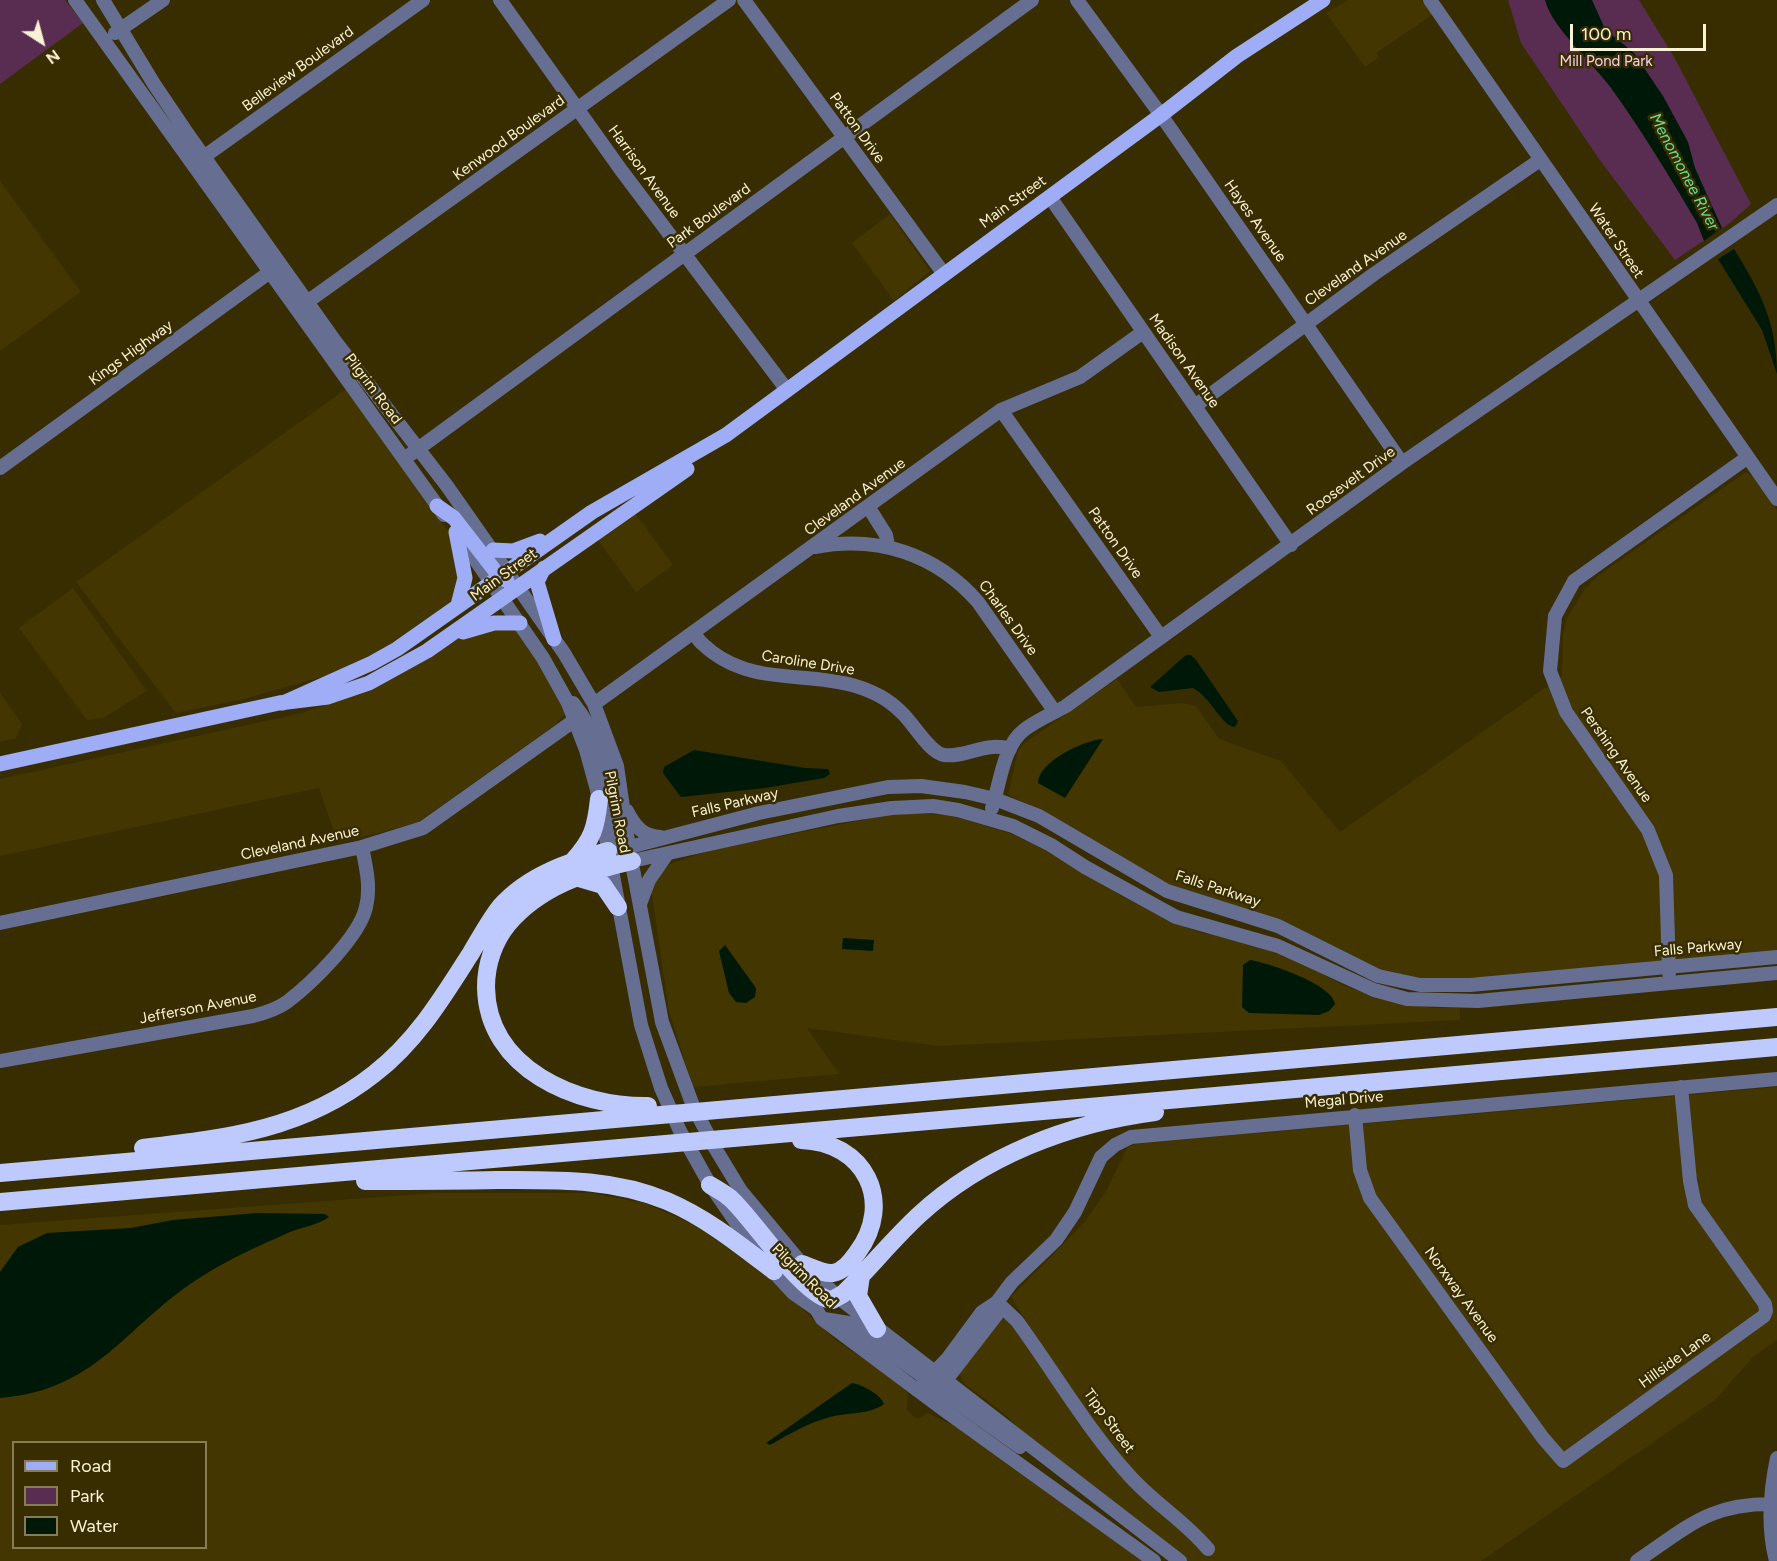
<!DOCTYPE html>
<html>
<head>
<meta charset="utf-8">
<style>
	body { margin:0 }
	#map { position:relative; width:1777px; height:1561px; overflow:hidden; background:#382d00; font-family:Figtree,sans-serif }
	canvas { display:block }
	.legend { position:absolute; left:12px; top:1441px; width:195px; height:108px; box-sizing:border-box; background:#382d00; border:2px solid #867c55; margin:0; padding:8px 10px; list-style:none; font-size:18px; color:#faf2d4 }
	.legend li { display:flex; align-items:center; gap:12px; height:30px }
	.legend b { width:30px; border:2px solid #867c55 }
	.north { position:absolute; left:12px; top:12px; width:60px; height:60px; -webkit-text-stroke:4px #382d00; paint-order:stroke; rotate:144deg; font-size:16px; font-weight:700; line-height:24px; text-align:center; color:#faf2d4 }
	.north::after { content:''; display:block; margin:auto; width:21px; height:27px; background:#faf2d4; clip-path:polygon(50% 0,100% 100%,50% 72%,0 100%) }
	.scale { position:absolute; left:1570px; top:24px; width:136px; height:27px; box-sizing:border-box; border:3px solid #faf2d4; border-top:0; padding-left:8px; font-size:18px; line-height:21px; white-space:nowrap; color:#faf2d4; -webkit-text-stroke:4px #382d00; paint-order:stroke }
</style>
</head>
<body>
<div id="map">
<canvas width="1777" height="1561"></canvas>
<ul class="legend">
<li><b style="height:8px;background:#9eadf6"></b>Road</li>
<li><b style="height:16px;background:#592d51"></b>Park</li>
<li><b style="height:16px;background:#001807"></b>Water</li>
</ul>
<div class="north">N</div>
<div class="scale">100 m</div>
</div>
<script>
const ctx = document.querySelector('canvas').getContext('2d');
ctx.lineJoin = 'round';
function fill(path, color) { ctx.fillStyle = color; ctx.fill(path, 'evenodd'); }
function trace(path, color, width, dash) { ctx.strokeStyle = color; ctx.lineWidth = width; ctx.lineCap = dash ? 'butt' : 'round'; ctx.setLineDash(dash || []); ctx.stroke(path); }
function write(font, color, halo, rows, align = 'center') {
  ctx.font = font + ' Figtree,sans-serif'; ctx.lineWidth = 5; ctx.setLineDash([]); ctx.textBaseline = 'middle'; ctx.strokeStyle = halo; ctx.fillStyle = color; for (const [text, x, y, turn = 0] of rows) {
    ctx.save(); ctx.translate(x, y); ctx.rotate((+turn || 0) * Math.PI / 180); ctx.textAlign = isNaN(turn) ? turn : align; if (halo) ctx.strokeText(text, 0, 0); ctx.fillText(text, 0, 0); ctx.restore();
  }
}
const built = new Path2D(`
	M1348 0H1421L1432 15 1376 53 1379 57 1365 67 1326 13Z
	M0 181 81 292 0 351Z
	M890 214 930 271 894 301 852 243Z
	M346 389 451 535 460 556 458 598 373 657 329 675 244 699 176 713 76 582Z
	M1746 472 1754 477 1777 510V955L1454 983 1395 976 1166 884 1034 807 1008 795 1018 751 1024 743 1117 679 1136 707 1182 703 1196 706 1219 739 1281 761 1340 832 1562 676 1563 634 1568 616 1585 589 1599 575Z
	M634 512 673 565 636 592 597 539Z
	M73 588 147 691 103 718 87 720 19 628Z
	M514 625 559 695 565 714 555 725 417 823 338 843 319 788 0 856V779L302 713 352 696 461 636Z
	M0 693 22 724 16 738 0 742Z
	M915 813 953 816 1009 833 1051 852 1123 897 1179 925 1202 933 1239 939 1294 959 1341 984 1379 999 1434 1008 1460 1007V1020L939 1046 807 1028 839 1074 693 1087 669 1011 651 888 658 873 670 864 712 850 882 816Z
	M1777 1087V1340L1752 1358 1716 1399 1481 1561H1188L1020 1430 1007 1416 965 1384 957 1370 997 1319H1008L1038 1339 1011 1297 1084 1223 1106 1191 1127 1148 1134 1144Z
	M433 1193H590L644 1203 695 1225 751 1260 834 1339 899 1383 908 1393 907 1410 917 1419 928 1413 954 1426 1144 1561H0V1225ZM14 1442H206V1548H14Z`);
const green = new Path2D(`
	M0 0H65L83 23 0 84Z
	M1508 0H1639L1674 57 1751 204 1730 223 1675 260 1599 159 1521 43Z`);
const water = new Path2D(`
	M1545 0H1592L1605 29 1634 53 1663 96 1688 142 1695 168 1722 228 1704 241 1697 223C1670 177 1642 131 1611 88 1593 63 1552 28 1545 0Z
	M1734 249C1760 291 1777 323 1777 374L1762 330 1718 259Z
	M1186 655H1191L1196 660 1238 721 1235 727C1221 726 1212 698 1193 688L1159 692 1150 687Z
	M1103 739 1065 798 1038 783C1038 762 1084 740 1103 739Z
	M694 750 805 768 828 769 830 774 824 778 765 788 681 797 663 773 664 767Z
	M843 938 874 940 873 951 842 949Z
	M725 945 756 988 755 997 746 1003 736 1002 729 993 719 951Z
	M1250 960C1269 963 1332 984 1335 1004L1329 1011 1319 1015 1249 1013 1242 1007 1243 965Z
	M258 1213 325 1214 329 1217C318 1225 302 1227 290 1232 261 1245 231 1258 204 1275 127 1322 100 1390 0 1398V1272L18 1247 47 1233 131 1228 173 1220Z
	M852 1383C863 1385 880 1394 884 1404 869 1415 848 1412 830 1417 808 1423 789 1434 770 1445L766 1443Z`);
const minor = new Path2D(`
	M75 0 444 515
	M103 0 154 84 185 130 335 341 447 486 564 653 594 704 617 766 629 848 662 1022 693 1106 715 1148 741 1191 802 1264 844 1302 1180 1561
	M500 0 621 170 787 390
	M744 0 944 274
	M1077 0 1161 115 1402 463
	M1430 0 1777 499
	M115 33 163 0
	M198 161 423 0
	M1050 197 1291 545
	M307 302 729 0
	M1195 406 1374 274 1540 160
	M1001 410 1161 637
	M411 454 1032 0
	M0 468 274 269
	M869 508 886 535 888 546
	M457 533 543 658 568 703 586 750 597 790 641 1025 661 1088 680 1131 709 1183 759 1256 793 1293 816 1309 822 1319 944 1410 1154 1561
	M815 547C878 535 936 554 978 602L1055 712
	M694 632C697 641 705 646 712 652 754 684 805 672 852 685 870 690 887 698 900 711 913 722 929 753 944 755 966 758 985 741 1010 749
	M573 703C599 735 609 775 616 815 618 828 614 845 623 855
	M594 704 1001 410 1080 377 1143 332
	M992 808C1000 784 1003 746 1024 730 1037 720 1052 714 1066 706L1402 463 1777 205
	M627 811C635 827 643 836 661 837
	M622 849 759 813 888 787 921 786 965 792 995 799 1039 816 1167 891 1278 926 1378 976 1420 985H1470L1777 957
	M632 861 838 816 892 808 933 806 958 810 1013 826 1051 845 1085 867 1176 917 1278 946 1374 990 1407 999 1478 1001 1777 973
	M640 904 649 880 667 854
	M0 923 362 847 423 828 575 720
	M1669 973 1666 875 1648 830 1566 712 1550 671 1555 616 1574 581 1748 457
	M0 1061 253 1016C265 1013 277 1009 287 1002 312 983 360 936 366 907 371 887 366 867 362 847
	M1355 1115 1360 1170 1370 1198 1543 1438 1563 1461 1764 1316 1766 1311 1765 1304 1695 1205 1690 1181 1681 1087
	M997 1302 1017 1321C1054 1372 1086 1427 1128 1474 1152 1502 1184 1520 1208 1549
	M824 1319 849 1323 924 1377 934 1379
	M940 1388 998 1313 997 1302
	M917 1390 948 1358 982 1312 997 1302 1012 1282 1056 1240 1075 1212 1101 1157 1115 1145 1131 1137 1777 1079
	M917 1390H932L947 1395 1020 1447
	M1637 1561C1689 1526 1711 1502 1777 1504
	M1776 1561C1767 1527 1770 1491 1777 1458`);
const major = new Path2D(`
	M437 506 454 518 499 576 507 581
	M456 532 465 578 458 605
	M493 550 513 551 540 541
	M544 568 537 582 554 639
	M463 632 494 623H520
	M283 703 372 663 397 649 592 512 726 435 1161 115 1237 56 1323 0
	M0 764 279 703 328 697 369 683 427 651 687 469`);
const highway = new Path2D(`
	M573 861C593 839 596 827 599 799
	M632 861C587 871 539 887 508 924 494 941 486 964 486 987 487 1069 577 1107 648 1106
	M576 877 603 885 618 907
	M801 1140C865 1142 895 1202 857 1253 851 1261 844 1271 833 1273 823 1274 811 1267 802 1264
	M143 1148C229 1138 304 1129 374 1074 416 1042 443 997 471 953 480 938 489 921 500 907 528 875 569 862 608 851
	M0 1173 1777 1017
	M365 1181C409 1181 453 1181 497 1180 556 1180 612 1178 667 1201 707 1218 740 1245 774 1271
	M710 1185C717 1189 724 1193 730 1198 753 1218 803 1297 832 1300L843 1294C869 1269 892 1240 919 1215 983 1156 1070 1123 1155 1112
	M0 1202 1777 1047
	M861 1276 858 1296 877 1329`);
const parkNames = [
	["Mill Pond Park",1606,62]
];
const streetNames = [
	["Belleview Boulevard",298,69,-36],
	["Patton Drive",857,128,54],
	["Kenwood Boulevard",509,138,-36],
	["Harrison Avenue",644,172,54],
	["Main Street",1013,202,-36],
	["Park Boulevard",709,216,-36],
	["Hayes Avenue",1255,221,55],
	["Water Street",1616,241,56],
	["Cleveland Avenue",1356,268,-35],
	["Kings Highway",131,353,-36],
	["Madison Avenue",1184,361,55],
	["Pilgrim Road",373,389,53],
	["Roosevelt Drive",1351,481,-36],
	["Cleveland Avenue",855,497,-36],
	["Patton Drive",1115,543,55],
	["Main Street",504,575,-36],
	["Charles Drive",1008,618,54],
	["Caroline Drive",808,663,9],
	["Pershing Avenue",1616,755,55],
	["Falls Parkway",735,803,-13],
	["Pilgrim Road",617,812,79],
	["Cleveland Avenue",300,843,-12],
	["Falls Parkway",1218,889,18],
	["Falls Parkway",1698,948,-5],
	["Jefferson Avenue",198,1008,-11],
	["Megal Drive",1344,1100,-5],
	["Pilgrim Road",804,1276,45],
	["Norxway Avenue",1461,1295,54],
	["Hillside Lane",1675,1360,-36],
	["Tipp Street",1109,1421,54]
];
const waterNames = [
	["Menomonee River",1684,172,62]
];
fill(built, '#433600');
fill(green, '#592d51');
fill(water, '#001807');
trace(minor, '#666e91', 14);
trace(major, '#9eadf6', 15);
trace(highway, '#becafe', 18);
write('15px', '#f9cfef', '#382d00', parkNames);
write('15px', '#faf2d4', '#382d00', streetNames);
write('italic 16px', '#66e297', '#382d00', waterNames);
</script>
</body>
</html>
